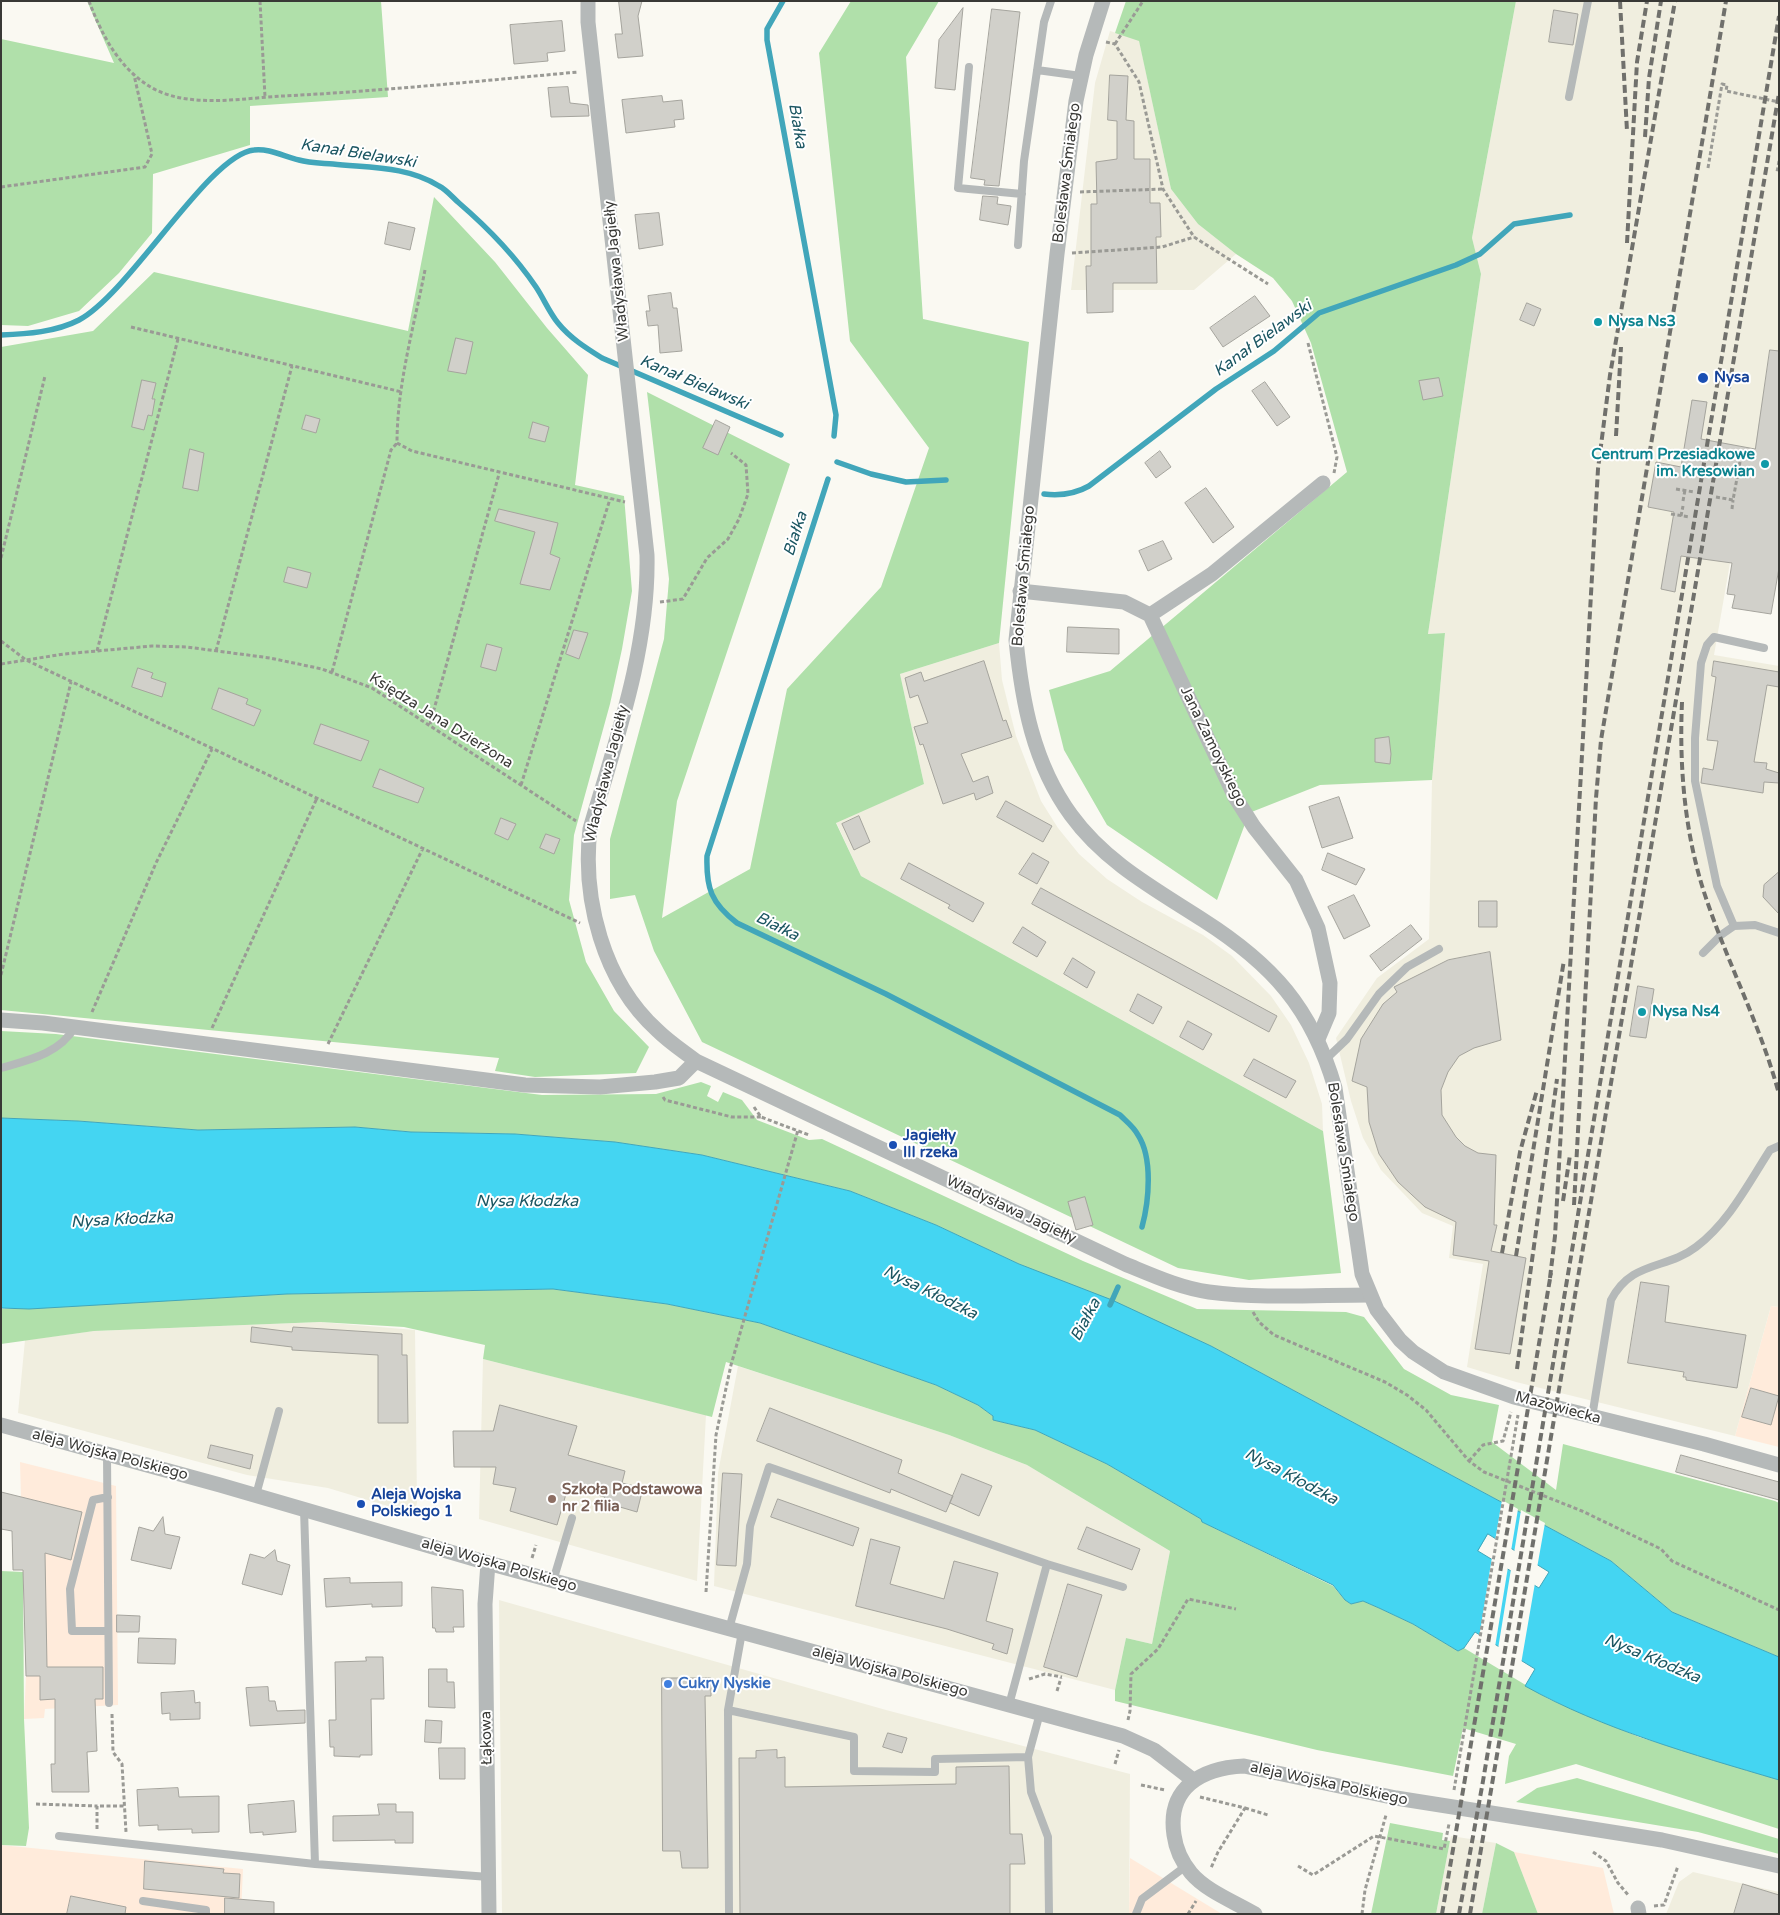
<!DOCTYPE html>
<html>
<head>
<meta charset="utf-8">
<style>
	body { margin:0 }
	#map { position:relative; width:1780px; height:1915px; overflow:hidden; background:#faf9f2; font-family:"Varela Round",sans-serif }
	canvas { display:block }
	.frame { position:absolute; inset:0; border:2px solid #393936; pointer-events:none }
</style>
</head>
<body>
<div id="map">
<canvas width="1780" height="1915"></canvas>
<div class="frame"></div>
</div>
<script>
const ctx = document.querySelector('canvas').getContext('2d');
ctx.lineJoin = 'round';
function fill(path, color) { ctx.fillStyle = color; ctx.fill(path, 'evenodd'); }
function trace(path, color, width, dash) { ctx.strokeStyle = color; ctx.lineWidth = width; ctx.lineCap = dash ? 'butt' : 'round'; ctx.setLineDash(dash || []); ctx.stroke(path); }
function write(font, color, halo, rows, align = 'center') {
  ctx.font = font + ' "Varela Round",sans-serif'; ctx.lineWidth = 4; ctx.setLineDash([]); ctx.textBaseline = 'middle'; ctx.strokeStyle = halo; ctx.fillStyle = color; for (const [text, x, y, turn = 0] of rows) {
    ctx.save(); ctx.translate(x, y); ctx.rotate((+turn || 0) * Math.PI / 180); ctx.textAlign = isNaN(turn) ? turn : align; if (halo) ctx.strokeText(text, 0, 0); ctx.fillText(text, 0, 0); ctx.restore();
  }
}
const commercial = new Path2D(`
	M1771 1306 1779 1307V1447L1735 1436Z
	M20 1462 116 1486 118 1705 45 1709 44 1718 24 1719 26 1676Z
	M1 1845 243 1869 241 1914H1Z
	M1514 1852 1603 1868 1614 1914H1538Z
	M1130 1858 1222 1914H1129Z`);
const built = new Path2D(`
	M1516 1H1779V541L1735 564 1730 563 1714 655 1779 666V1307L1771 1306 1735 1436 1516 1382 1467 1367 1483 1264 1449 1258 1453 1226 1422 1213 1381 1170 1363 1138 1351 1101 1336 1038 1377 978 1429 939 1432 780 1445 633 1428 634 1481 274 1472 238Z
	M1110 31 1139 40 1171 189 1198 224 1236 254 1194 290H1071L1095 83Z
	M999 643 1002 680 1016 736 1041 801 1058 828 1079 854 1107 879 1142 902 1203 935 1232 956 1271 996 1291 1025 1309 1063 1322 1104 1323 1131 861 876 836 822 924 784 900 674Z
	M320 1322 415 1330 417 1503 414 1514 328 1488 247 1475 18 1413 25 1340 94 1331Z
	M483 1359 706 1415 697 1581 479 1519Z
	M738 1366 949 1435 1027 1465 1170 1551 1152 1644 1126 1638 1115 1690 714 1586 718 1473Z
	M499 1600 886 1710 1130 1774 1129 1914H502Z
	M1451 1836 1496 1843 1482 1914H1436Z
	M1693 1872 1779 1892V1914H1666L1679 1882Z`);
const green = new Path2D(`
	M87 1H381L388 97 250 106V145L153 174 152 233 119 273 79 311 28 326 1 325V39L114 63Z
	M851 1H939L906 57 923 319 1029 342 999 643 900 674 924 784 836 823 861 876 1323 1131 1341 1273 1249 1280 1178 1268 702 1042 654 951 635 895 610 899V839L664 639 669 579 647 392 790 464 677 801 662 918 750 869 787 689 881 587 929 448 850 341 819 53Z
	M1126 1H1516L1472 238 1481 274 1428 634 1445 633 1432 780 1320 785 1249 813 1217 900 1107 825 1064 750 1049 690 1110 671 1347 472 1311 343 1292 301 1273 278 1236 254 1198 224 1171 189 1139 41 1115 33Z
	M434 197 495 262 547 328 588 375 575 485 624 496 632 591 622 649 610 704 574 835 569 900 586 962 614 1011 649 1047 636 1073 535 1077 495 1071 499 1058 1 1010V347L93 331 154 272 408 331Z
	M1 1031 56 1034 542 1095 656 1094 701 1082 711 1086 707 1096 718 1102 723 1092 742 1100 757 1120 809 1140 822 1139 1083 1261 1197 1309 1346 1312 1364 1317 1404 1369 1451 1395 1499 1405 1492 1442 1556 1490 1563 1444 1775 1501 1779 1503V1657L1672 1612 1611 1561 1211 1346 1019 1264 936 1225 850 1191 702 1155 614 1142 515 1134 411 1132 355 1127 198 1130 78 1121 1 1118Z
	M553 1289 667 1304 760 1323 936 1385 978 1405 993 1416V1420L1035 1430 1107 1464 1201 1519 1202 1522 1333 1586 1345 1600 1351 1604 1363 1601 1379 1608 1413 1624 1458 1651 1464 1648 1549 1699 1639 1737 1779 1780V1829L1576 1764 1505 1784 1509 1756 1516 1744 1463 1728 1453 1776 1317 1750 1115 1701V1690L1126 1638 1152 1644 1170 1551 1027 1465 949 1435 726 1362 712 1417 483 1359 485 1345 404 1327 320 1322 94 1331 1 1344V1309L287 1294Z
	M1 1571 23 1572 24 1719 29 1828 26 1846 1 1845Z
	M1577 1778 1779 1839V1854L1698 1832 1516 1802 1537 1788Z
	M1390 1823 1443 1833 1442 1840 1450 1841 1436 1914H1371Z
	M1496 1843 1514 1852 1538 1914H1482Z`);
const water = new Path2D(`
	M1 1118 78 1121 198 1130 355 1127 411 1132 515 1134 615 1142 702 1155 850 1191 936 1225 1019 1264 1112 1300 1211 1346 1611 1561 1672 1612 1779 1657V1780C1692 1754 1604 1730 1525 1686L1535 1669 1475 1632 1464 1648 1458 1651 1413 1624 1379 1608 1363 1601 1351 1604 1345 1600 1333 1585 1202 1522 1201 1519 1107 1464 1035 1430 993 1420V1416L978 1405 936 1385 760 1323 667 1304 553 1289 287 1294 29 1309 1 1308ZM1488 1534 1549 1572 1539 1588 1478 1551Z`);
const pier = new Path2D(`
	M1502 1500 1518 1509 1511 1551 1495 1541Z
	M1521 1510 1545 1523 1537 1568 1514 1553Z
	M1492 1557 1508 1567 1495 1647 1479 1638Z
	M1511 1569 1535 1583 1521 1664 1498 1649Z`);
const stream = new Path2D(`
	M783 1 767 29V40L836 415 834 436
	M1 335C27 334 56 332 79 320 130 293 209 154 254 150 269 148 285 157 299 160 309 163 321 163 333 164 369 168 407 166 439 186 447 190 453 198 459 203 488 228 515 256 536 287 544 299 549 312 558 323 570 338 586 348 602 358L781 435
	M837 462 871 474 906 482 946 480
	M828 479 707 856C706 888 711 903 737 923L886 994 1120 1115C1126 1121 1134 1127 1138 1135 1153 1158 1149 1201 1142 1227
	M1044 494C1061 496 1075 494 1089 486L1216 389 1274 351 1319 313 1456 265 1480 254 1514 224 1570 215
	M1110 1305 1118 1287`);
const building = new Path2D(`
	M619 1H642L638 16 643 56 618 58 615 34H622Z
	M963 8 955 90 935 88 939 40Z
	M992 9 1020 12 999 186 984 185 985 180 971 178Z
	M1554 10 1578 14 1573 45 1549 42Z
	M562 21 565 51 547 53 548 61 514 64 510 25Z
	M1110 75 1128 76 1126 120 1134 121V159H1150V203H1160L1161 237H1156L1157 283H1113V312L1087 313 1086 266H1091V204H1097L1096 162 1117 159V121L1108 120Z
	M568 87 570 103 588 105 589 116 551 117 548 88Z
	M662 96 663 102 682 100 684 119 674 120 675 127 626 133 622 100Z
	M983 196 998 197 997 204 1011 206 1008 225 980 220Z
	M659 213 663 245 639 249 635 215Z
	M389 222 415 228 410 250 385 244Z
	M671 293 673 308H677L682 351 660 353 658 325 648 326 646 311H650L648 296Z
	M1255 296 1270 316 1223 347 1210 328Z
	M1527 303 1541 309 1534 326 1520 320Z
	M456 338 473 342 466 374 448 371Z
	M1770 350 1779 351V568L1771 614 1732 608 1735 595 1727 594 1732 563 1681 556 1675 592 1661 589 1674 512 1648 507 1656 462 1681 467 1692 400 1707 402 1701 439 1755 449Z
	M1439 378 1443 396 1423 400 1419 381Z
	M142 380 156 383 152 399H155L152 416 148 415 144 430 132 427Z
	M1265 382 1290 417 1277 426 1252 391Z
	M306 415 320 419 316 433 302 429Z
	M716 420 730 427 718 455 703 448Z
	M533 422 549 427 545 442 529 438Z
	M190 449 204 453 198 491 183 488Z
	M1160 451 1171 467 1156 478 1145 463Z
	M1206 488 1234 527 1213 543 1185 503Z
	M499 509 558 523 550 554 560 558 550 590 520 584 535 532 495 521Z
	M1163 541 1172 559 1148 571 1139 551Z
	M288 567 311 573 307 588 284 582Z
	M1068 627 1119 629V654L1067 652Z
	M574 630 588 633 579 659 566 654Z
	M487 644 502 648 496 671 481 667Z
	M984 661 1003 721 1006 720 1012 737 961 754 973 782 988 776 993 793 976 800 974 793 943 804 923 744 920 745 914 727 928 723 918 695 910 698 905 678 921 672 924 681Z
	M1714 661 1779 672V687L1767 685 1754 762 1767 763 1766 769 1779 773V783L1764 782 1763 793 1701 783 1703 768 1713 770 1718 741 1707 740 1716 677 1712 676Z
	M138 668 153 673 151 678 166 683 162 697 132 687Z
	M219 688 248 699 246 704 261 710 254 726 212 709Z
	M321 724 369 741 361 761 314 744Z
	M1389 737 1391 754 1390 764 1375 762V739Z
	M380 769 424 788 418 803 373 787Z
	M1339 797 1353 838 1322 848 1309 807Z
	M1006 801 1052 826 1043 842 997 817Z
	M859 816 870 842 854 850 842 824Z
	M501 818 516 824 508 840 495 834Z
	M546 834 560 839 554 854 540 848Z
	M1033 853 1049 862 1037 884 1019 874Z
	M1328 853 1365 869 1356 885 1322 870Z
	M909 863 984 903 973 922 948 908 950 905 901 879Z
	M1779 872V914L1763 897 1764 885Z
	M1041 888 1277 1016 1269 1032 1032 904Z
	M1354 895 1370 926 1344 939 1328 907Z
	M1479 901H1497V927H1479Z
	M1411 925 1422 939 1381 971 1370 956Z
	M1023 927 1046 942 1037 957 1013 943Z
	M1490 952 1501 1040 1474 1048 1459 1056 1448 1072 1441 1090 1442 1115 1456 1137 1465 1146 1478 1153 1496 1155 1494 1225H1497L1491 1251 1526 1258 1510 1354 1475 1349 1489 1261 1453 1255 1456 1222 1425 1207 1398 1182 1379 1154 1369 1122 1367 1087 1352 1081 1361 1039 1383 1004 1397 992 1394 987 1448 960Z
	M1073 958 1095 972 1087 988 1064 974Z
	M1638 986 1654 989 1646 1038 1630 1036Z
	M1138 994 1162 1007 1153 1024 1130 1011Z
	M1188 1021 1212 1034 1203 1050 1180 1037Z
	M1254 1059 1296 1081 1286 1098 1244 1076Z
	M1085 1197 1093 1225 1076 1230 1068 1202Z
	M1641 1282 1669 1286 1665 1322 1746 1335 1737 1388 1686 1380V1377H1683L1684 1372 1628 1363Z
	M252 1327 292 1332 293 1327 402 1334V1355H407L408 1423H378V1355L292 1350V1347L251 1342Z
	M1751 1388 1779 1396 1771 1425 1742 1417Z
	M500 1405 577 1426 568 1455 625 1471 622 1483 643 1488 637 1512 603 1502 605 1497 568 1487 557 1525 510 1511 516 1488 493 1484 496 1467H454L453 1431H493Z
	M770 1408 902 1460 898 1473 953 1496 946 1512 891 1489 890 1493 757 1441Z
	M211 1445 253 1455 250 1469 208 1458Z
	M1681 1455 1779 1482V1500L1676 1472Z
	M723 1473 742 1474 736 1566 717 1565Z
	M962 1474 992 1486 979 1516 950 1503Z
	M1 1492 82 1512 71 1560 45 1553 47 1667H103V1699H95L97 1751 87 1752 89 1792H52L51 1764H55V1699L40 1700V1676H26L23 1570H13L12 1531 1 1529Z
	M778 1499 859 1528 853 1546 771 1517Z
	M163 1517 165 1534 180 1537 171 1569 131 1560 139 1527 153 1531Z
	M1087 1527 1140 1549 1132 1570 1078 1549Z
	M871 1539 900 1547 890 1584 944 1599 954 1561 998 1573 986 1621 1013 1629 1007 1654 992 1649 994 1644 947 1629 856 1606Z
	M275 1550 277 1561 290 1565 282 1595 242 1584 250 1554 264 1558Z
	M350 1578V1583L402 1582V1606L372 1607V1604L326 1607 324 1579Z
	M1068 1584 1102 1595 1077 1677 1044 1667Z
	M432 1587 463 1590 464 1627H453L454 1632H436L435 1628H433Z
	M117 1615 140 1616 139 1632H117Z
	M139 1638 176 1639 175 1664 138 1663Z
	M366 1657H383L384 1699H371L372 1755H360V1757L334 1756V1747H330L329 1720H336L335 1662 366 1661Z
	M429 1669H447V1682H454L455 1708 429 1707Z
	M662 1678H711V1696H705L708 1868H682L680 1851H663Z
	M268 1687 269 1701H275L277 1711 305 1710V1723L250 1726 246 1688Z
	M194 1691 195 1703 200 1702V1719L170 1720V1713L162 1714 161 1693Z
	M426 1720 442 1721 441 1743 425 1742Z
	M888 1733 907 1738 902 1753 883 1747Z
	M439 1748H465V1779H440Z
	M777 1750V1758L785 1757V1787L956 1784V1767L1009 1766 1010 1834H1022L1025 1864H1010V1914H740L739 1758H756V1751Z
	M178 1788 179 1797 219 1796V1832L192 1833V1829L158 1830V1825L139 1826 137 1790Z
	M294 1801 296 1832 263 1835V1832L250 1833 248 1805Z
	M378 1804H396V1812H413V1843H395V1840L333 1841V1816L379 1815Z
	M145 1861 224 1869 223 1873 240 1874 239 1898 144 1889Z
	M1743 1884 1779 1895V1914H1734Z
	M71 1896 126 1907 125 1914H67Z
	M225 1898 274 1902V1914H225Z`);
const path = new Path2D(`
	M89 1C102 36 121 72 156 90 194 108 243 98 283 96 382 91 480 81 578 72
	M260 1 265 97
	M1106 42 1115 44 1139 82 1163 189 1194 237 1268 284
	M1115 44 1143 1
	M1779 161 1777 172 1779 173
	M1708 168 1722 84 1727 85 1726 91 1779 102
	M1 187 145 167 152 154 134 75
	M1080 192 1163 189
	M1072 253 1162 247 1194 237
	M425 270C414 326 397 385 397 443L412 451 625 502
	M131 327 402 392
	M1308 343 1337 457 1334 473
	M1676 489 1694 492
	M1716 497 1733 500 1742 451 1754 452
	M1683 501 1685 490
	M1732 509 1733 500
	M1671 514 1690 517
	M1681 516 1683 506
	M1 558 45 376
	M660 602 683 599 707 558 728 539 739 519 748 494 746 465 731 453
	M1 641 26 660 580 923
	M97 651 178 339
	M216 651 292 366
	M1 664 64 654 152 646 187 647 270 658 322 669 372 688 576 821
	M332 672 391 450 397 443
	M430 724 499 474
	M521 785 610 499
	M1 975 71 682
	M92 1012 156 863 212 749
	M212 1028 317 798
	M328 1044 423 848
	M663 1097 665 1100 732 1117H761
	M754 1107 761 1117 809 1135
	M1253 1312 1259 1322 1274 1335 1385 1382 1407 1395 1426 1410 1469 1461 1484 1472 1582 1511 1661 1549 1672 1561 1779 1610
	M1469 1461 1483 1445 1503 1441 1511 1412
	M532 1558 536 1545
	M706 1592 716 1435 731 1365 798 1130
	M1029 1679 1045 1674 1062 1677
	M1057 1691 1061 1678
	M112 1714 113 1752 122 1764 126 1832
	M1128 1720 1130 1711 1131 1674 1158 1649 1188 1599 1236 1609
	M1115 1764 1119 1750
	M1141 1785 1165 1790
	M1454 1790 1518 1415
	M1200 1797 1245 1808 1218 1852 1211 1868
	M36 1804 97 1806
	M1245 1808 1268 1815
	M97 1829V1806H124
	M1593 1852 1606 1861 1618 1883 1629 1896
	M1298 1866 1313 1875 1374 1836 1444 1849 1449 1824
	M1654 1906 1664 1905 1678 1866
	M1188 1914 1196 1901
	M1362 1914 1365 1890 1386 1815`);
const service = new Path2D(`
	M969 67 958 188 1022 194
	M1037 70 1081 76
	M1569 97 1588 1
	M1018 245 1024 161 1044 22 1051 1
	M1764 648 1714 637 1707 645 1701 663 1695 738V781L1717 886 1734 926 1755 925 1779 933
	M1703 953 1721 935 1734 926
	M1326 1059 1347 1039 1379 994 1407 967 1439 949
	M1 1068C29 1060 59 1054 75 1027
	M1592 1417 1611 1300C1632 1260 1666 1270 1696 1247 1729 1222 1748 1184 1770 1150L1779 1146
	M107 1455 109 1703
	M256 1495 279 1411
	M304 1509 315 1864
	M1047 1564 1123 1587
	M553 1581 572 1518
	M729 1629 747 1564 750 1526 769 1467 1047 1564 1009 1705
	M108 1631H72L70 1589 93 1500 108 1497
	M728 1710 854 1737V1771L935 1772V1759L1028 1757 1031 1792 1048 1837 1049 1914
	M1028 1757 1040 1713
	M59 1836 315 1864 489 1877
	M143 1901 206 1910V1914
	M729 1914 728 1710 742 1632
	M1136 1914 1142 1899 1186 1866`);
const minor = new Path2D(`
	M588 1V22L647 555C649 649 616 740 590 829 582 899 603 981 657 1030 669 1042 683 1051 696 1061L1125 1264C1152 1275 1180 1288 1209 1292 1261 1299 1317 1295 1370 1295
	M1020 591 1124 602 1150 615 1212 574 1323 483
	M1150 615 1235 797 1254 827 1296 880 1318 928 1330 983 1329 1013 1318 1039
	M1 1020 43 1023 525 1085 600 1087 655 1082 679 1078 696 1061
	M488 1563 485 1604 489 1914
	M1638 1908 1639 1914`);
const tertiary = new Path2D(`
	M1103 1 1086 55 1076 101 1057 254 1016 640C1022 701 1033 763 1071 815 1105 862 1155 889 1203 920 1272 964 1312 1008 1335 1088L1362 1274 1377 1310 1400 1340 1413 1352 1444 1372 1514 1397 1704 1444 1779 1465
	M1 1425 220 1485 488 1563 1123 1736 1154 1750 1193 1780
	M1255 1914C1235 1902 1206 1891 1191 1873 1181 1861 1176 1850 1174 1835 1167 1788 1201 1768 1244 1766L1396 1798 1662 1840 1779 1866`);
const rail = new Path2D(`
	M1620 1 1627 131
	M1645 137 1649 78 1661 1
	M1627 243 1637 62 1647 1
	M1616 436 1621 347
	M1682 702C1679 769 1685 838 1707 901 1729 966 1761 1027 1779 1094
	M1563 1201 1570 1155
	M1574 1205 1596 798 1601 740 1726 1
	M1502 1253 1520 1152 1537 1090
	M1516 1256 1564 960
	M1550 1278 1555 1236 1598 469 1610 375 1675 1
	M1517 1369 1557 1079
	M1442 1914 1551 1273
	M1459 1914 1483 1781 1779 16
	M1470 1914 1779 93`);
const markers = [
	[1598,322,5,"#0f9aa8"],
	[1703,378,6,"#1a4fb4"],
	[1765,464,5,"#0f9aa8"],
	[1642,1012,5,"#0f9aa8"],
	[893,1145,5,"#1a4fb4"],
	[552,1499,5,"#8d6e63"],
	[361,1504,5,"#1a4fb4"],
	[668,1684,5,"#3f7fe0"]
];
const streetNames = [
	["Bolesława Śmiałego",1067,173,-83],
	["Władysława Jagiełły",617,271,-96],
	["Bolesława Śmiałego",1024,576,-85],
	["Księdza Jana Dzierżona",441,721,32],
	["Jana Zamoyskiego",1213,747,64],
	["Władysława Jagiełły",607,774,-76],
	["Bolesława Śmiałego",1343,1152,81],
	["Władysława Jagiełły",1011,1210,25],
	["Mazowiecka",1558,1408,15],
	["aleja Wojska Polskiego",110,1455,15],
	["aleja Wojska Polskiego",499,1565,16],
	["aleja Wojska Polskiego",890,1672,15],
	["Łąkowa",487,1738,-91],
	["aleja Wojska Polskiego",1329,1784,12]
];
const cultureNames = [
	["Nysa Ns3",1608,322],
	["Centrum Przesiadkowe",1755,455,"right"],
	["im. Kresowian",1755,472,"right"],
	["Nysa Ns4",1652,1012]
];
const transitNames = [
	["Nysa",1714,378],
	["Jagiełły",903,1136],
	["III rzeka",903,1153],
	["Aleja Wojska",371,1495],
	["Polskiego 1",371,1512]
];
const educationNames = [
	["Szkoła Podstawowa",562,1490],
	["nr 2 filia",562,1507]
];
const shopNames = [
	["Cukry Nyskie",678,1684]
];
const waterNames = [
	["Białka",797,126,80],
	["Kanał Bielawski",358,154,9],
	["Kanał Bielawski",1263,339,-36],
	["Kanał Bielawski",694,383,23],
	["Białka",796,534,-72],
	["Białka",777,927,26],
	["Nysa Kłodzka",527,1202],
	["Nysa Kłodzka",122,1220,-3],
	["Nysa Kłodzka",930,1293,26],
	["Białka",1086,1320,-62],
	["Nysa Kłodzka",1291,1477,28],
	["Nysa Kłodzka",1652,1659,23]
];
fill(commercial, '#ffebdb');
fill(built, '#f0eedf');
fill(green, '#b0e0aa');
fill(water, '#44d5f2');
trace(water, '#41a6ba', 1);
fill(pier, '#faf9f2');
trace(stream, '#41a6ba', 5.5);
fill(building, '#d1d0ca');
trace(building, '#a5a49d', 1);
trace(path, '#9a9a95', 3, [4, 2.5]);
trace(service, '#b5b9b9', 8);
trace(minor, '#b5b9b9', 15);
trace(tertiary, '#b5b9b9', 15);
trace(rail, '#70706c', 4, [8, 4]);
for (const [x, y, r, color] of markers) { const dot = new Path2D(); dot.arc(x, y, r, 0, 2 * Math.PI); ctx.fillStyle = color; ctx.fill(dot); trace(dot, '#fff', 2); }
write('15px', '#393936', '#fff', streetNames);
write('bold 15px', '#0d838f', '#fff', cultureNames, 'left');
write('bold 15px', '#164399', '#fff', transitNames, 'left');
write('bold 15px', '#785e54', '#fff', educationNames, 'left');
write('bold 15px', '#366cbe', '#fff', shopNames, 'left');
write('italic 16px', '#1b5662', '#fff', waterNames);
</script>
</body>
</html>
